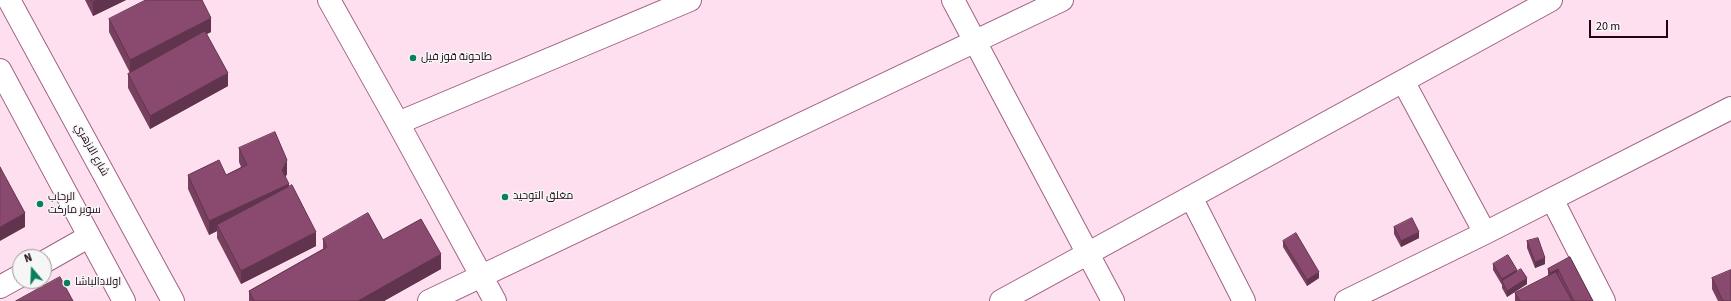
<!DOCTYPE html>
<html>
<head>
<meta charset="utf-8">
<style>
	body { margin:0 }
	#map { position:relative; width:1731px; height:301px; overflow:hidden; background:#fedfef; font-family:"Source Sans 3",sans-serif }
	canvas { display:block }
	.north { position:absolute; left:12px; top:249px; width:40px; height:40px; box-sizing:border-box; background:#f6f6f6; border:1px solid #9f969b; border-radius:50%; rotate:341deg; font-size:11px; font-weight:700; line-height:16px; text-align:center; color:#1d0513 }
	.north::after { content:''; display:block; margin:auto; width:14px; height:18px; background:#0a7f5d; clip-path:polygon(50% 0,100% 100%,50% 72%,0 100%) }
	.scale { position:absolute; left:1589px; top:20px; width:79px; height:18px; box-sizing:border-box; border:2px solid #1d0513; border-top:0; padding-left:5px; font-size:12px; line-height:14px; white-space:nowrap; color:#1d0513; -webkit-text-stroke:3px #f6f6f6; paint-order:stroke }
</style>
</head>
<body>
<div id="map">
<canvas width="1731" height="301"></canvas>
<div class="north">N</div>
<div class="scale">20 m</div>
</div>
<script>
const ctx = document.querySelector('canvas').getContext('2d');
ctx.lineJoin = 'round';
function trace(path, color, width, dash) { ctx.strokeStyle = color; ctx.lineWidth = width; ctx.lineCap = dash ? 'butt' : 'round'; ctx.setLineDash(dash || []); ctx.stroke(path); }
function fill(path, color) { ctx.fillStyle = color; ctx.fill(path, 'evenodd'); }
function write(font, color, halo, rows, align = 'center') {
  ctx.font = font + ' "Source Sans 3",Cairo,sans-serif'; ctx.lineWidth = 3; ctx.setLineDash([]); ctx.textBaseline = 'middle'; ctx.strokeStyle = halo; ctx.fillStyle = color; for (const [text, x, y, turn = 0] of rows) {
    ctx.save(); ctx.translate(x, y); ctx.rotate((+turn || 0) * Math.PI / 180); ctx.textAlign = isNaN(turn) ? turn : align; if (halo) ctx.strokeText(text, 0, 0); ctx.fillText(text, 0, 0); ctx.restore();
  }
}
const street = new Path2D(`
	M329 0 398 123 495 301
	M953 0 1113 301
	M1403 81 1485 233
	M398 123 690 0
	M1191 197 1244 301
	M1552 199 1604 301
	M44 262 88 237
	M0 287 20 276
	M429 301 1062 0
	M1001 301 1551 0
	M1346 301 1485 233 1731 108`);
const secondary = new Path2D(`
	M9 0 173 301
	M0 70 124 301`);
const wall = new Path2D(`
	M85 0H126L93 16Z
	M109 19 211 32 206 34 228 86 150 129 128 88V74L130 73 109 32Z
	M239 148 287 174 285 177 289 187 316 246 241 284 217 238V231L209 235 188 189V175H226L241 167 239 162Z
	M1394 227 1419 238 1401 247 1394 234Z
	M323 239 383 240 441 269 384 301H249V291L323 249Z
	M1283 241 1319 278 1307 286 1283 247Z
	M1527 241 1545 264 1535 268 1527 248Z
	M1570 257 1593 301H1515V293L1548 276V269Z
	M1493 264 1517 272 1527 284 1507 297 1502 288V285L1493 270Z
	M1712 278 1731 301H1718L1712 289Z`);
const shadedWall = new Path2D(`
	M97 0H126L93 16V2Z
	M211 18V32L130 73V60Z
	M228 73V86L150 129V116Z
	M287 160V174L282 184V170Z
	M289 184V198L217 225V231L209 235V221Z
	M25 213V227L0 241V227Z
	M316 232V246L241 284V271Z
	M1419 232V238L1401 247V241Z
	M441 254V269L384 301H358Z
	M1545 258V264L1535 268V262Z
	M1558 269V280L1550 284V273Z
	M1517 270V277L1502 282V279Z
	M1319 272V278L1307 286V280Z
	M1527 278V284L1507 297V291Z`);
const building = new Path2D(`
	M91 0H97L93 2Z
	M146 0H202L211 18 130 60 109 19Z
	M205 31 228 73 150 116 128 74Z
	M275 132 287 160 282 170 289 184 209 221 188 175 219 160 226 175 247 165 239 148Z
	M0 167 25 213 0 227Z
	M292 185 316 232 241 271 217 225Z
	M368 213 383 240 421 219 441 254 358 301H254L249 291 327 247 323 239Z
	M1412 218 1419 232 1401 241 1394 227Z
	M1296 233 1319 272 1307 280 1283 241Z
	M1538 238 1545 258 1535 262 1527 241Z
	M1508 255 1517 270 1502 279 1493 264Z
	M1570 257 1593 301H1574L1558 269 1550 273 1548 269Z
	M1521 269 1527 278 1507 291 1502 281Z
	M1731 270V301H1722H1723L1712 278Z
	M1556 272 1572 301H1520L1515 293Z
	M60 277 73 301H16Z`);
const markers = [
	[413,58,4,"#0a7f5d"],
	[505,197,4,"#0a7f5d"],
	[40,204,4,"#0a7f5d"],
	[67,283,4,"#0a7f5d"]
];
const poiNames = [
	["طاحونة قوز فيل",421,58],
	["مغلق التوحيد",513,197],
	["الرحاب",48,198],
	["سوبر ماركت",48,211],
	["اولادالباشا",75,283]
];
const streetNames = [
	["شارع الازهري",91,150,61]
];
trace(street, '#a26085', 24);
trace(secondary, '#a26085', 24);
trace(street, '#fff', 22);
trace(secondary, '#fff', 22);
fill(wall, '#77405f');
fill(shadedWall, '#61344e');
fill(building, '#8a4a6f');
trace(building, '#61344e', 1);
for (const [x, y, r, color] of markers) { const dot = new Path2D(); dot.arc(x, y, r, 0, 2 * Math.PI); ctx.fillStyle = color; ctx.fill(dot); trace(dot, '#f6f6f6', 1.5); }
write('11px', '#1d0513', '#f6f6f6', poiNames, 'left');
write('11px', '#1d0513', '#f6f6f6', streetNames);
</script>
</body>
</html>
